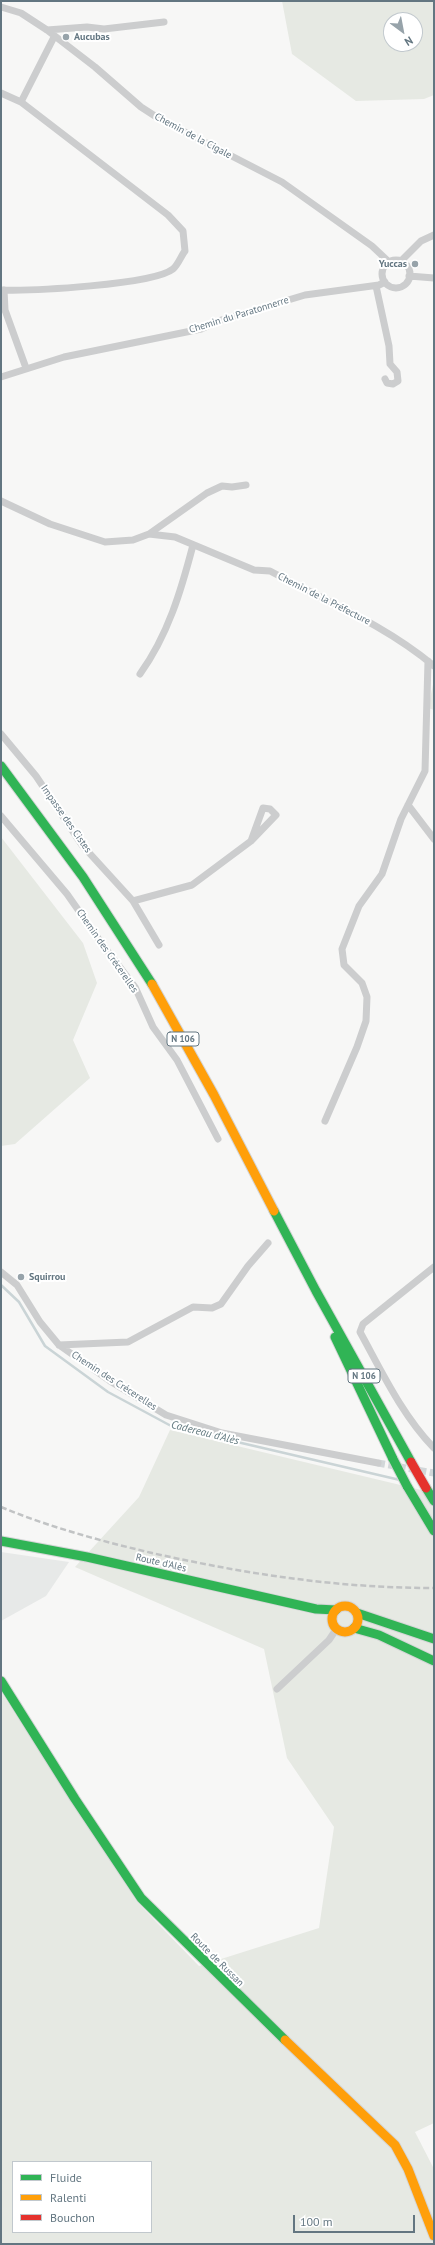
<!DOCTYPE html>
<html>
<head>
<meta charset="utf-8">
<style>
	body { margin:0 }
	#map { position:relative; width:435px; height:2245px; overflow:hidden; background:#f7f7f6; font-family:"PT Sans",sans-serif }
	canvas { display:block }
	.frame { position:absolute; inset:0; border:2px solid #637681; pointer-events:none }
	.legend { position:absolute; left:12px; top:2161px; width:140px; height:72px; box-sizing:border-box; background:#fff; border:1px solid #c1c8cd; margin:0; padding:5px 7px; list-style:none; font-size:12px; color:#637681 }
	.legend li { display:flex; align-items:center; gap:8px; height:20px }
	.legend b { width:20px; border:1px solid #c1c8cd }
	.north { position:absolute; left:383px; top:12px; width:40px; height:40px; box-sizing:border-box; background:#fff; border:1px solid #c1c8cd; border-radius:50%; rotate:148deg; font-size:11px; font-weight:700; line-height:16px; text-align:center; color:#637681 }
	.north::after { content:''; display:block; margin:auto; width:14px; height:18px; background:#97a3aa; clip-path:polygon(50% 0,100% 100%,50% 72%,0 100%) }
	.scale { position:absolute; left:293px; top:2215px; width:122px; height:18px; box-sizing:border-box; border:2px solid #637681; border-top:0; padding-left:5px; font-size:12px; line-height:14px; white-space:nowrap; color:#637681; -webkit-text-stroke:3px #fff; paint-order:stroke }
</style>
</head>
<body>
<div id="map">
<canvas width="435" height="2245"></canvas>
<div class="frame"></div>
<ul class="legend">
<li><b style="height:5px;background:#30b455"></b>Fluide</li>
<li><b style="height:5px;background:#ff9f0a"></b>Ralenti</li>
<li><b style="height:5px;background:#e5322d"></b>Bouchon</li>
</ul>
<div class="north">N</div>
<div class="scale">100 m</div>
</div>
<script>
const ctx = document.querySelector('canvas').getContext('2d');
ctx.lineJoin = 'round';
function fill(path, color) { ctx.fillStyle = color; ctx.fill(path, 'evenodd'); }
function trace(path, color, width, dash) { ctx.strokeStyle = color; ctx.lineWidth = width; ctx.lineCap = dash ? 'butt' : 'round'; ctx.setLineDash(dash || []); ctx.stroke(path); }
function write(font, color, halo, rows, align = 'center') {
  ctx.font = font + ' "PT Sans",sans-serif'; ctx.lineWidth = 4; ctx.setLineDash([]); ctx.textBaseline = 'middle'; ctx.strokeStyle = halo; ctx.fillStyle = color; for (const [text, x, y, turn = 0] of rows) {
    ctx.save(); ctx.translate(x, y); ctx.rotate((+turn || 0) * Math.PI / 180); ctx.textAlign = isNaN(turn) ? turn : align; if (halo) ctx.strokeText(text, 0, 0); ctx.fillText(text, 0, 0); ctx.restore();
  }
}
const built = new Path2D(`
	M1 1552 69 1562 46 1596 1 1621Z`);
const green = new Path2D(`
	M282 1H434V95L424 99 356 101 292 54ZM391 20H415V44H391Z
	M434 680V710L428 708Z
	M1 837 83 943 97 983 73 1040 90 1078 15 1144 1 1146Z
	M170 1430 434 1493V2123L415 2132 434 2169V2244H1V1692L137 1902 199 1966 319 1928 334 1827 287 1758 264 1649 75 1567 139 1497ZM13 2162H151V2232H13Z`);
const stream = new Path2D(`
	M1 1285 19 1302 45 1346 108 1392 173 1427 400 1480`);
const streetTunnel = new Path2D(`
	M378 1463 434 1473`);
const street = new Path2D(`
	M1 7 21 13 47 30 95 67 141 107 158 118 282 182 372 246 389 262
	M47 30 87 27 104 29 164 22
	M1 93 21 102 168 215 183 231 185 251C181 256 178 265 173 269 153 285 30 291 1 290
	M21 102 54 37
	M382 274a14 14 0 1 1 28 0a14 14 0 1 1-28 0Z
	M401 261 421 241 434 235
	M409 276 434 278
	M376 286 389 346 390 364 397 372 398 381 393 384 387 383 385 379
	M4 290 5 310 26 368
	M1 377 64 357 201 329 218 321 305 295 379 285 385 282
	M1 501 50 524 105 542 133 540 149 534 175 537 254 570 270 571C326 601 385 625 434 666
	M149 534 207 493 222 486 232 487 246 485
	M140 674C168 635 181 591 193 545
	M1 734 36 776 82 845 133 901 192 885 251 841 276 815 270 809 263 808 251 841
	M408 805 434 839
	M1 816 67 894 100 941 135 987 153 1027 177 1060 218 1139
	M133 901 159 945
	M325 1121 357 1047 366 1021 367 997 362 983 344 965 342 949 359 906 382 874 401 819 425 771 428 661
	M434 1267 363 1324 360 1332C382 1372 402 1415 434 1448
	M1 1272 17 1285 40 1322 59 1345 110 1381 166 1415 222 1433 378 1463
	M59 1345 128 1342 193 1307 212 1308 221 1304 248 1266 268 1243
	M277 1689 329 1640 337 1628`);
const fast = new Path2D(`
	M1 766 83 877 152 984
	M274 1211 316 1291 411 1462
	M335 1337 393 1459
	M407 1486 434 1531
	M426 1488 434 1501
	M1 1541 87 1557 316 1609 336 1610
	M357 1613 434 1639
	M354 1628 379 1635 434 1661
	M1 1681 75 1799 141 1898 285 2040`);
const slow = new Path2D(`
	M152 984 214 1095 274 1211
	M332 1619a13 13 0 1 1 26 0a13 13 0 1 1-26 0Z
	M285 2040 395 2145 408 2169 434 2236`);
const rail = new Path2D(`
	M1 1507C49 1527 101 1541 152 1553 246 1574 337 1588 434 1588`);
const fastBridge = new Path2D(`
	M393 1459 407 1486`);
const jamBridge = new Path2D(`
	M411 1462 426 1488`);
const markers = [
	[66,37,4,"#97a3aa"],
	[415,264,4,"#97a3aa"],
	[21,1277,4,"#97a3aa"]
];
const shields = [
	[183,1039,32],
	[364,1376,32]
];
const shieldNames = [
	["N 106",183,1039],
	["N 106",364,1376]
];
const poiNames = [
	["Aucubas",74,37],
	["Yuccas",407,264,"right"],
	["Squirrou",29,1277]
];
const streetNames = [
	["Chemin de la Cigale",193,136,28],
	["Chemin du Paratonnerre",239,315,-17],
	["Chemin de la Préfecture",324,599,27],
	["Impasse des Cistes",66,819,55],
	["Chemin des Crécerelles",107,951,55],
	["Chemin des Crécerelles",114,1381,33],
	["Route d'Alès",161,1563,13],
	["Route de Russan",217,1960,45]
];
const waterNames = [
	["Cadereau d'Alès",205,1433,14]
];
fill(built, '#e7e9e8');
fill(green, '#e6e9e3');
trace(stream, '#cad4d6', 2.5);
trace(streetTunnel, '#d2d7d9', 7, [7, 3.5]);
trace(fast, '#d4d5d6', 11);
trace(slow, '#d4d5d6', 11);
trace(street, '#cccdce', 7);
trace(fast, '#30b455', 9);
trace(slow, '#ff9f0a', 9);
trace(rail, '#c1c3c4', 2.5, [6, 3]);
trace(fastBridge, '#d4d5d6', 11, []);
trace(jamBridge, '#d4d5d6', 11, []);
trace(fastBridge, '#30b455', 9);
trace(jamBridge, '#e5322d', 9);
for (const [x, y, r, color] of markers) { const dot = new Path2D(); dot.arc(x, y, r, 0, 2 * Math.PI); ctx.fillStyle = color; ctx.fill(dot); trace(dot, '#fff', 1.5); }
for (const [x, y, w] of shields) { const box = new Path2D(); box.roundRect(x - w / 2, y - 7, w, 14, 3); ctx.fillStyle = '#fff'; ctx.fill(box); trace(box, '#637681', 1); }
write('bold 9px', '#637681', null, shieldNames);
write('bold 10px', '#637681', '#fff', poiNames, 'left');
write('10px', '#637681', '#fff', streetNames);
write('italic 11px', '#5e767c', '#fff', waterNames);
</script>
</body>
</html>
